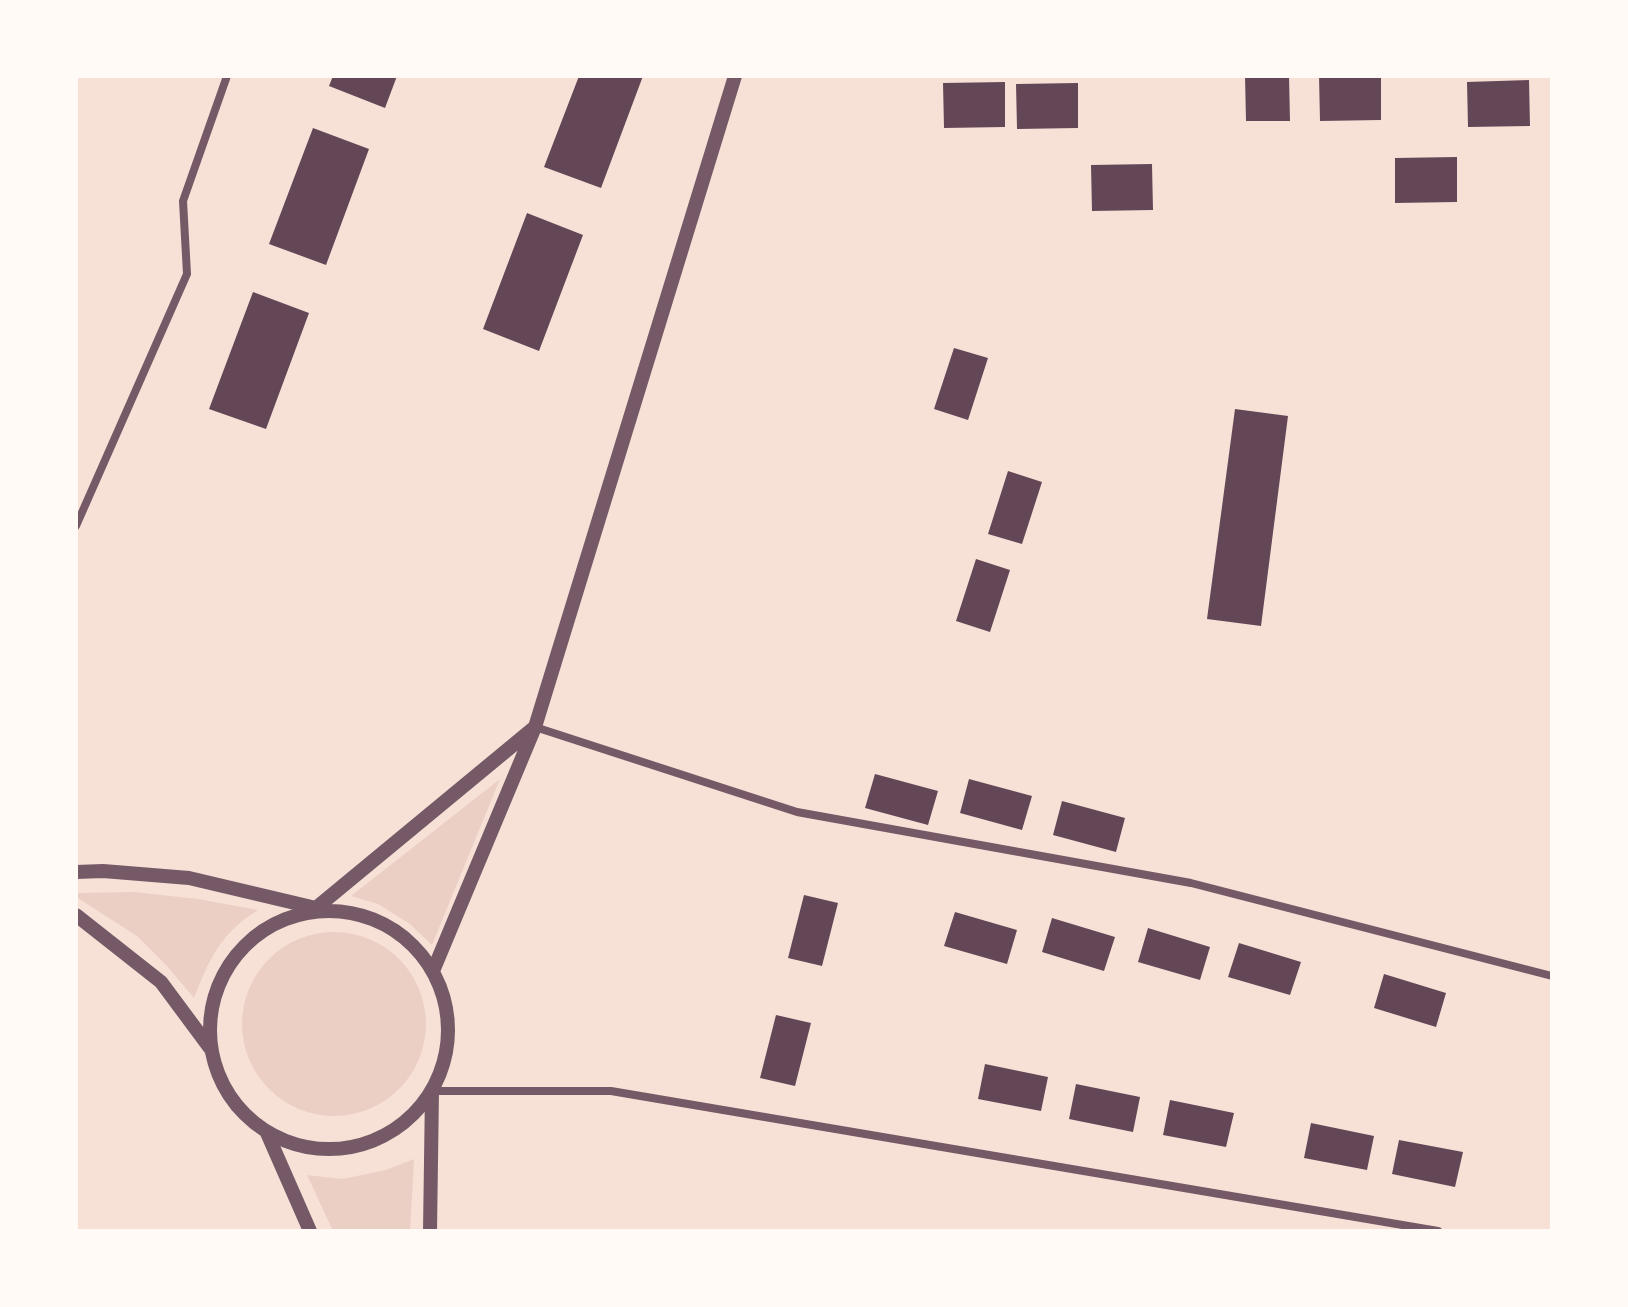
<!DOCTYPE html>
<html>
<head>
<meta charset="utf-8">
<style>
	body { margin:0 }
	#map { position:relative; width:1628px; height:1307px; overflow:hidden; background:#f7e1d7; font-family:Jost,sans-serif }
	canvas { display:block }
	.frame { position:absolute; inset:0; border:78px solid #fffaf5; pointer-events:none }
</style>
</head>
<body>
<div id="map">
<canvas width="1628" height="1307"></canvas>
<div class="frame"></div>
</div>
<script>
const ctx = document.querySelector('canvas').getContext('2d');
ctx.lineJoin = 'round';
function fill(path, color) { ctx.fillStyle = color; ctx.fill(path, 'evenodd'); }
function trace(path, color, width, dash) { ctx.strokeStyle = color; ctx.lineWidth = width; ctx.lineCap = dash ? 'butt' : 'round'; ctx.setLineDash(dash || []); ctx.stroke(path); }
const green = new Path2D(`
	M500 779 432 945 410 924 378 904 351 896Z
	M134 892 198 899 258 910C220 934 210 958 194 998L166 965 137 936 76 897V893Z
	M242 1024a92 92 0 1 1 184 0a92 92 0 1 1-184 0Z
	M414 1159 410 1231H333L307 1175 342 1179 386 1170Z`);
const building = new Path2D(`
	M333 76H397L385 108 329 86Z
	M579 76H643L601 188 544 167Z
	M1245 76H1289L1290 121H1246Z
	M1319 76H1381V120L1320 121Z
	M1529 80 1530 126 1468 127 1467 82Z
	M1005 82V127L944 128 943 83Z
	M1078 83V128L1017 129 1016 84Z
	M313 128 369 149 326 265 269 244Z
	M1457 157V202L1395 203V158Z
	M1152 164 1153 210 1092 211 1091 165Z
	M527 213 583 235 539 351 483 329Z
	M253 292 309 313 266 429 209 409Z
	M954 348 988 358 968 420 934 409Z
	M1235 409 1288 416 1261 626 1207 619Z
	M1008 471 1042 482 1022 544 988 534Z
	M976 559 1010 570 990 632 956 621Z
	M875 774 938 791 928 825 865 808Z
	M969 779 1032 796 1022 830 960 813Z
	M1062 801 1125 818 1116 852 1053 835Z
	M804 895 838 903 822 966 788 958Z
	M955 912 1017 930 1007 964 944 946Z
	M1052 918 1115 937 1104 971 1042 952Z
	M1148 928 1210 947 1200 980 1138 962Z
	M1239 943 1301 962 1290 995 1228 977Z
	M1384 974 1446 993 1436 1027 1374 1008Z
	M776 1015 811 1023 795 1086 760 1078Z
	M985 1064 1048 1077 1041 1111 978 1099Z
	M1076 1084 1140 1097 1133 1132 1069 1119Z
	M1170 1100 1234 1113 1226 1147 1163 1135Z
	M1311 1123 1374 1136 1367 1170 1304 1158Z
	M1399 1140 1463 1152 1455 1187 1392 1174Z`);
const minor = new Path2D(`
	M76 526 187 274 183 201 227 76
	M535 727 797 812 1191 883 1552 976
	M432 1091H611L1438 1231`);
const tertiary = new Path2D(`
	M535 727 735 76
	M76 872 103 871 189 878 316 908 535 727 433 971
	M210 1030a119 119 0 1 1 238 0a119 119 0 1 1-238 0Z
	M76 915 161 982 210 1048
	M267 1133 310 1231
	M430 1231 432 1091`);
fill(green, '#ebcfc5');
fill(building, '#644757');
trace(minor, '#755966', 8);
trace(tertiary, '#755966', 14);
</script>
</body>
</html>
